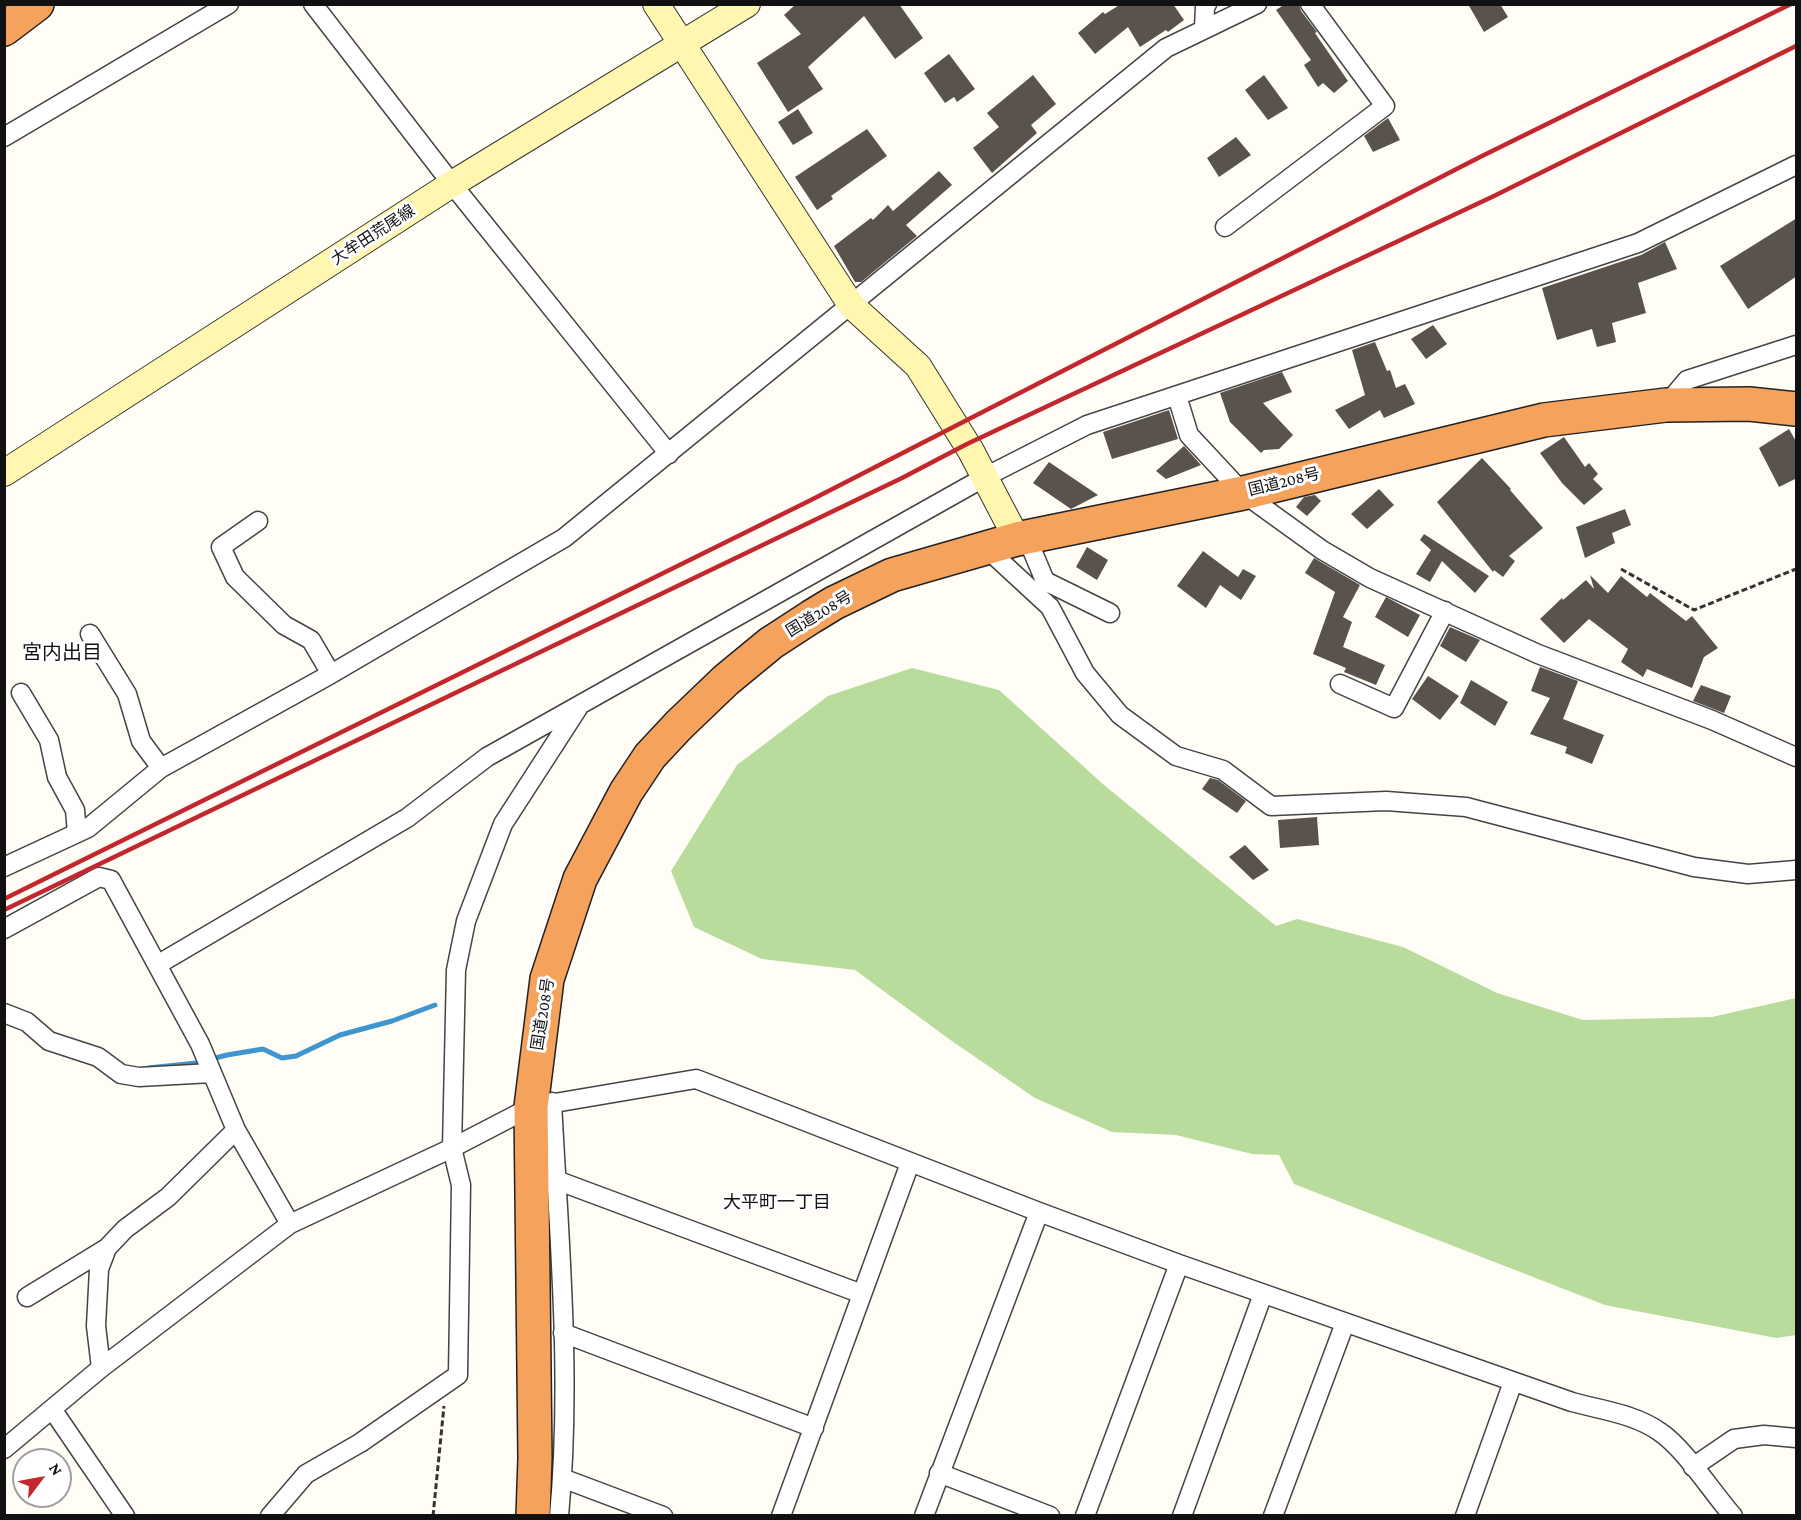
<!DOCTYPE html>
<html>
<head>
<meta charset="utf-8">
<style>
	body { margin:0 }
	#map { position:relative; width:1801px; height:1520px; overflow:hidden; background:#fffdf5; font-family:"Crimson Pro",serif }
	canvas { display:block }
	.frame { position:absolute; inset:0; border:6px solid #111; pointer-events:none }
	.north { position:absolute; left:12px; top:1448px; width:60px; height:60px; box-sizing:border-box; background:#fff; border:2px solid #a0a0a0; border-radius:50%; rotate:58deg; font-size:16px; font-weight:700; line-height:24px; text-align:center; color:#111 }
	.north::after { content:''; display:block; margin:auto; width:21px; height:27px; background:#c4262e; clip-path:polygon(50% 0,100% 100%,50% 72%,0 100%) }
</style>
</head>
<body>
<div id="map">
<canvas width="1801" height="1520"></canvas>
<div class="frame"></div>
<div class="north">N</div>
</div>
<script>
const ctx = document.querySelector('canvas').getContext('2d');
ctx.lineJoin = 'round';
function fill(path, color) { ctx.fillStyle = color; ctx.fill(path, 'evenodd'); }
function trace(path, color, width, dash) { ctx.strokeStyle = color; ctx.lineWidth = width; ctx.lineCap = dash ? 'butt' : 'round'; ctx.setLineDash(dash || []); ctx.stroke(path); }
function write(font, color, halo, rows, align = 'center') {
  ctx.font = font + ' "Crimson Pro","Noto Sans JP",serif'; ctx.lineWidth = 6; ctx.setLineDash([]); ctx.textBaseline = 'middle'; ctx.strokeStyle = halo; ctx.fillStyle = color; for (const [text, x, y, turn = 0] of rows) {
    ctx.save(); ctx.translate(x, y); ctx.rotate((+turn || 0) * Math.PI / 180); ctx.textAlign = isNaN(turn) ? turn : align; if (halo) ctx.strokeText(text, 0, 0); ctx.fillText(text, 0, 0); ctx.restore();
  }
}
const forest = new Path2D(`
	M912 668 999 690 1104 785 1276 926 1297 919 1403 947 1497 993 1583 1020 1712 1017 1796 998V1335L1776 1338 1605 1305 1294 1184 1279 1155 1252 1154 1176 1135 1112 1132 1035 1098 949 1039 855 970 762 959 694 927 671 871 737 765 828 696Z`);
const stream = new Path2D(`
	M148 1068 196 1063 227 1055 263 1049 282 1058 296 1056 340 1035 392 1021 435 1005`);
const building = new Path2D(`
	M796 4H899L923 38 895 59 864 16 808 67 823 89 788 112 757 63 801 34 784 15Z
	M1121 4H1173L1184 20 1168 32 1166 30 1140 47 1128 27 1095 54 1078 33 1103 12 1105 14Z
	M1285 4H1299L1301 11 1317 32 1315 33 1348 81 1334 93 1323 83 1318 87 1304 65 1311 60 1276 10Z
	M1468 4H1500L1508 17 1484 32Z
	M949 54 975 89 957 102 954 97 945 103 924 73Z
	M1033 75 1056 104 1031 125 1037 133 992 173 973 148 999 127 987 113Z
	M1264 75 1288 108 1268 120 1245 90Z
	M798 109 813 133 793 145 778 122Z
	M1388 118 1400 140 1373 152 1364 136Z
	M867 129 887 156 831 196 833 199 817 210 795 177Z
	M1236 137 1251 155 1219 177 1207 158Z
	M939 171 952 185 906 225 917 236 861 282H855L834 246 871 218 873 220 888 205 893 211Z
	M1797 218V276L1748 309 1720 266Z
	M1665 242 1677 269 1638 283 1646 313 1612 323 1616 342 1597 347 1592 329 1557 340 1542 288 1641 255Z
	M1433 325 1447 344 1426 359 1411 339Z
	M1375 342 1387 371 1390 370 1396 388 1405 384 1415 404 1384 418 1380 410 1349 429 1335 410 1365 395 1352 350Z
	M1282 372 1292 392 1263 403 1293 435 1279 449 1264 450 1261 453 1230 422 1220 393Z
	M1169 410 1178 439 1112 459 1103 432Z
	M1789 429 1797 443V478L1779 487 1759 448Z
	M1564 437 1585 467 1589 463 1598 474 1593 479 1603 489 1584 505 1562 483 1540 453Z
	M1184 446 1201 465 1166 479 1156 471Z
	M1482 458 1511 489 1510 490 1543 528 1509 556 1515 561 1503 577 1494 570 1493 572 1437 502Z
	M1049 462 1098 495 1071 509 1033 483Z
	M1379 489 1394 505 1367 529 1351 514Z
	M1315 495 1321 501 1307 516 1296 507 1304 497Z
	M1625 509 1631 525 1612 533 1615 543 1585 558 1576 527Z
	M1424 534 1489 576 1475 593 1442 561 1430 582 1416 574 1431 550 1420 540Z
	M1087 547 1108 560 1097 580 1076 567Z
	M1203 551 1238 577 1243 569 1256 576 1241 600 1220 585 1206 608 1177 586Z
	M1314 558 1360 585 1343 617 1352 622 1343 647 1385 665 1376 685 1344 672 1346 668 1313 654 1335 592 1305 573Z
	M1590 575 1608 593 1621 576 1647 597 1650 593 1686 621 1692 616 1718 648 1704 657 1692 688 1647 669 1643 677 1621 662 1628 649 1589 619 1564 643 1540 619 1562 598 1563 600 1586 580 1594 589Z
	M1386 597 1420 615 1408 637 1375 617Z
	M1450 627 1480 640 1466 662 1440 646Z
	M1540 667 1578 681 1563 719 1604 735 1592 764 1565 753 1567 747 1530 734 1550 698 1531 691Z
	M1428 676 1459 696 1440 720 1412 699Z
	M1471 680 1508 702 1495 726 1460 703Z
	M1701 685 1731 696 1724 713 1693 701Z
	M1210 778 1218 780 1246 801 1237 813 1202 789Z
	M1317 817 1319 845 1280 848 1278 820Z
	M1245 845 1269 870 1253 880 1229 857Z`);
const path = new Path2D(`
	M1621 569 1694 610 1796 569
	M433 1516 444 1406`);
const street = new Path2D(`
	M313 4 452 184 669 454
	M1204 28 1205 7 1207 4
	M4 137 229 4
	M1225 227 1385 106 1310 4
	M1177 396 1189 435 1243 493 1322 550 1370 578 1538 654 1712 720 1796 757
	M1666 405 1687 380 1796 345
	M258 521 221 547 235 577 284 625 311 640 331 674
	M1027 538 1045 581 1110 613
	M985 547 1050 607 1085 673 1120 715 1176 756 1223 770 1271 806 1386 801 1466 807 1694 867 1748 874 1796 870
	M90 634 127 694 141 741 161 768
	M1340 684 1394 708 1445 611
	M21 693 49 740 57 777 75 810 77 833
	M4 867 88 828 161 768 331 674 564 538 1166 48 1257 4
	M4 929 99 877 111 880 200 1044 236 1130 290 1224
	M157 965 407 818 487 757 985 477 1087 425 1638 243 1796 165
	M4 1013 27 1022 49 1041 98 1057 121 1074 139 1077 212 1073
	M552 1102C559 1239 572 1378 559 1516
	M556 1180 862 1294
	M27 1297 107 1248
	M563 1333 814 1428
	M101 1368 96 1326 99 1269 107 1248 125 1229 168 1197 236 1130
	M52 1409 125 1516
	M4 1449 101 1368 290 1224 452 1148 531 1107 696 1079 1039 1212 1179 1264 1572 1402C1601 1410 1635 1414 1660 1432 1685 1449 1711 1491 1733 1516
	M1693 1467 1734 1439 1764 1435 1796 1438
	M939 1473 1050 1516
	M562 1478 663 1516
	M270 1516 306 1474 360 1443 458 1375 461 1185 452 1148 456 970 466 921 503 824 578 708
	M781 1516 910 1163
	M924 1516 1039 1212
	M1085 1516 1179 1264
	M1182 1516 1263 1294
	M1273 1516 1345 1323
	M1465 1516 1513 1382`);
const secondary = new Path2D(`
	M656 4 851 305 918 366 971 451 1017 539
	M4 473 452 184 747 4`);
const highway = new Path2D(`
	M4 29 37 4
	M533 1516 535 1458 531 1107 547 979 580 879 626 792 650 756 679 725 726 680 771 643 811 617 834 603 892 575 1017 539 1243 493 1544 420 1666 405 1749 404 1796 409`);
const rail = new Path2D(`
	M4 899 809 501 1482 156 1791 4
	M4 910 902 478 967 444 1494 196 1796 46`);
const streetNames = [
	["大牟田荒尾線",373,235,-33],
	["国道208号",1284,482,-14],
	["国道208号",819,614,-31],
	["国道208号",543,1014,-81]
];
const neighbourhoodNames = [
	["大平町一丁目",777,1202]
];
const quarterNames = [
	["宮内出目",62,653]
];
fill(forest, '#b9dc9c');
trace(stream, '#3f96cf', 5);
fill(building, '#5a524d');
trace(street, '#444', 21);
trace(secondary, '#333', 28);
trace(highway, '#222', 36);
trace(path, '#333', 3, [6, 3]);
trace(street, '#fff', 18);
trace(secondary, '#fff6b0', 26);
trace(highway, '#f5a25d', 33);
trace(rail, '#c4262e', 4.5);
write('16px', '#111', '#fff', streetNames);
write('18px', '#111', '#fff', neighbourhoodNames);
write('20px', '#111', '#fff', quarterNames);
</script>
</body>
</html>
